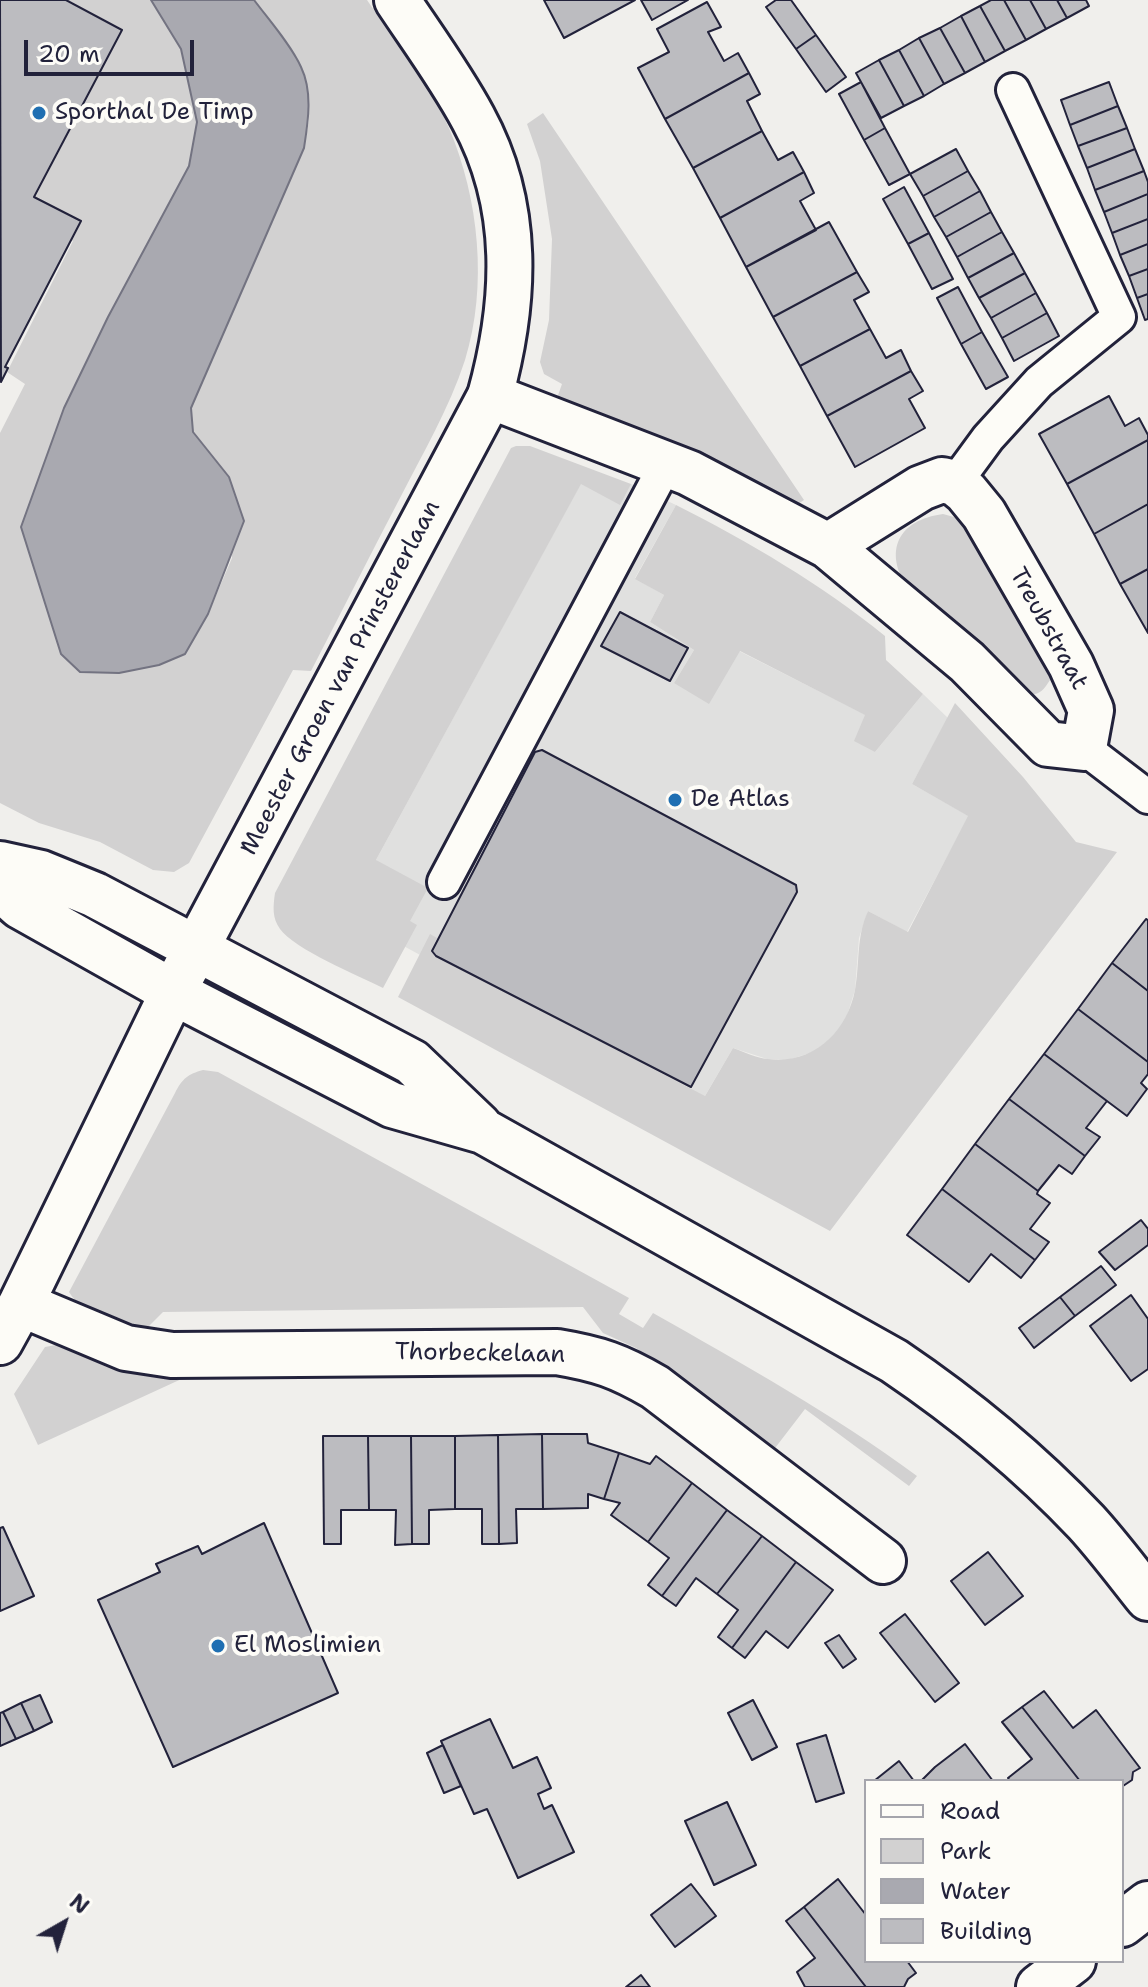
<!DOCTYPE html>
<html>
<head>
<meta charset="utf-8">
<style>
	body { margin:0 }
	#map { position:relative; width:1148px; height:1987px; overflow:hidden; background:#f0efec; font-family:"Shantell Sans",sans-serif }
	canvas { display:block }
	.legend { position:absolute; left:864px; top:1779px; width:260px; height:184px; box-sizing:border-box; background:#fdfcf7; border:2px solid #a5a5ac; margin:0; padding:10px 14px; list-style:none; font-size:24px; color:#22223b }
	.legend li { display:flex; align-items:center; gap:16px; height:40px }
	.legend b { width:40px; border:2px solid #a5a5ac }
	.north { position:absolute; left:24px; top:1883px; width:80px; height:80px; -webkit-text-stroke:6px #fdfcf7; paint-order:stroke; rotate:39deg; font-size:22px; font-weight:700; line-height:32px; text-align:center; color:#22223b }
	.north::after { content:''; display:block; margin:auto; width:28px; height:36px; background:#22223b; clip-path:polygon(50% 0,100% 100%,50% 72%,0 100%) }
	.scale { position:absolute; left:24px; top:40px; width:170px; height:36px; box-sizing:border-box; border:4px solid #22223b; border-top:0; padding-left:10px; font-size:24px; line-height:28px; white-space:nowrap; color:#22223b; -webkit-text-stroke:6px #fdfcf7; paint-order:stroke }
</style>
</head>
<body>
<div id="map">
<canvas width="1148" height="1987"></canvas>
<ul class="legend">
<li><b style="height:10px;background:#fdfcf7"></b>Road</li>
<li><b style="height:22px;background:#d2d1d1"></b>Park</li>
<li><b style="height:22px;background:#a9a9b0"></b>Water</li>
<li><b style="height:22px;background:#bcbcc0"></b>Building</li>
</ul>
<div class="north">N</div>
<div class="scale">20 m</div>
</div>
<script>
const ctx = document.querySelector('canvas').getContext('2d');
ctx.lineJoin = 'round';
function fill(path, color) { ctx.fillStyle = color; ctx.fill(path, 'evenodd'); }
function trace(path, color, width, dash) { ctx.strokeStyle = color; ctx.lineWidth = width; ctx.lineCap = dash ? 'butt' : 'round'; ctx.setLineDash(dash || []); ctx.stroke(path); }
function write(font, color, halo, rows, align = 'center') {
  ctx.font = font + ' "Shantell Sans",sans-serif'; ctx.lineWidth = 8; ctx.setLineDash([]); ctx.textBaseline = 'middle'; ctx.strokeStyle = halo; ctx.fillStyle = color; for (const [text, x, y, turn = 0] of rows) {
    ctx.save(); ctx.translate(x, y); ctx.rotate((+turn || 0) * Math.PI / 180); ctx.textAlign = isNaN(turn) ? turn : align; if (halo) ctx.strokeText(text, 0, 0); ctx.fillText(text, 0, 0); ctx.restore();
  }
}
const built = new Path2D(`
	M581 483 631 484 676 505 635 578 664 595 650 622 694 650 674 683 739 651 866 715 875 752 923 694 948 718 912 784 969 816 907 932 868 911 859 938 855 990 846 1019 833 1038 813 1052 788 1060 767 1059 733 1048 699 1106 398 943 376 860Z`);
const green = new Path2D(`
	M67 0H151L181 49 197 122 189 166 108 317 64 408 21 527 79 672 119 673 159 665 185 654 208 614 232 558 229 477 193 432 191 408 304 148 309 121 302 68 254 0H367C395 41 429 82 449 128 479 199 488 286 465 360 449 409 423 453 400 498 370 555 341 613 311 671L293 670 189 863 174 872 153 870 100 842 39 823 0 803V433L25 384 7 372 73 241 26 215 122 29Z
	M543 113 804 500 792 508 556 401 562 384 544 374 540 362 549 320 552 239 540 161 527 124Z
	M516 446H530L631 484 620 505 581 484 376 860 428 888 410 921 417 925 383 988C359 976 294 949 280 929 272 918 273 907 275 893L511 448Z
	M676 505C749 542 821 584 885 636L886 660 923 694 875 752 854 741 865 715 740 651 709 704 674 683 694 650 650 622 664 595 635 579Z
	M943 514 961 519 974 531 1048 667 1050 680C1043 691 1039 696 1026 694L908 589C883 551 898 520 943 514Z
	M955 703 1023 777 1076 842 1117 852 830 1231 398 997 430 934 437 938 432 948 436 956 705 1096 733 1048C744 1052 757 1058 768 1059 813 1065 847 1032 855 990 860 963 856 937 868 911L908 932 968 816 912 784Z
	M203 1070 218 1072 629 1298 619 1314 643 1328 653 1313C743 1364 833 1414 917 1476L909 1486 805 1409 772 1452 636 1348 603 1333 583 1307 163 1312 145 1330C119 1324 83 1316 69 1292L175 1093C182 1079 188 1074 203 1070Z
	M56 1345 124 1368 188 1376 38 1445 14 1394 45 1347Z`);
const water = new Path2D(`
	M151 0H254C269 20 291 45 301 67 313 92 308 122 304 148L191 408 193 432 229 477 244 521 208 614 185 654 159 665 119 673 80 672 61 654 21 527 64 408 108 317 189 166 197 122 181 49Z`);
const building = new Path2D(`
	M0 0H66L122 30 34 197 81 221 5 367 8 368 1 382Z
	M544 0H635L564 38Z
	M641 0H688L652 20Z
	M776 0H791L816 35 796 49 766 7Z
	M991 0H1004L1026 40 1005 51 980 6Z
	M1004 0H1030L1046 29 1026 40Z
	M1030 0H1057L1067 18 1046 29Z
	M1057 0H1086L1089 6 1067 18Z
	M707 2 721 27 708 32 724 61 738 53 749 73 665 119 638 68 669 52 657 29Z
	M980 6 1005 51 985 62 961 16Z
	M961 16 985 62 965 73 940 28Z
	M940 28 965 73 944 84 919 38Z
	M816 35 846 77 826 92 796 49Z
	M919 38 944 84 924 96 899 50Z
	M899 50 924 96 904 106 879 60Z
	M879 60 904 106 881 118 856 73Z
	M749 73 760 94 747 101 762 131 693 168 665 119Z
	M861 82 885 128 864 140 839 94Z
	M1109 82 1118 106 1070 125 1061 100Z
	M1118 106 1127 128 1078 146 1070 125Z
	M885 128 910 174 889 185 864 140Z
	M1127 128 1135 149 1087 168 1078 146Z
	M762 131 778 160 793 152 804 172 720 218 693 168Z
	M956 149 968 171 923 196 910 174Z
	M1135 149 1144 171 1095 190 1087 168Z
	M968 171 980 191 934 217 923 196Z
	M1144 171 1148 182V194L1104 212 1095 190Z
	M804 172 814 193 800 201 816 230 746 267 720 218Z
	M904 187 929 233 908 244 883 199Z
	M980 191 991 212 946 237 934 217Z
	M1148 194V219L1112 233 1104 212Z
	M991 212 1002 232 957 257 946 237Z
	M1148 219V244L1120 255 1112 233Z
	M829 222 857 272 773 317 746 267Z
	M1002 232 1014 253 968 278 957 257Z
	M929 233 953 279 932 289 908 244Z
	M1148 244V269L1129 276 1120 255Z
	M1014 253 1025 273 979 298 968 278Z
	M1148 269V294L1137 298 1129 276Z
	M857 272 869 292 854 300 870 329 800 366 773 317Z
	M1025 273 1036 293 991 318 979 298Z
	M958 287 982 332 961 344 937 298Z
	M1036 293 1047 313 1002 338 991 318Z
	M1148 294V319L1145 320 1137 298Z
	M1047 313 1059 336 1014 361 1002 338Z
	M870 329 886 358 901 350 911 371 827 416 800 366Z
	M982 332 1008 377 986 389 961 344Z
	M911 371 923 391 909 399 925 428 855 467 827 416Z
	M1109 396 1125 426 1139 418 1148 435V440L1067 484 1039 434Z
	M1148 440V504L1094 534 1067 484Z
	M1148 504V569L1120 584 1094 534Z
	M1148 569V633L1120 584Z
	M620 612 688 648 670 681 601 646Z
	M542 750 796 885 797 892 691 1087 436 956 432 951 535 752Z
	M1146 919 1148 920V991L1112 963Z
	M1112 963 1148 991V1062L1078 1009Z
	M1078 1009 1148 1062V1074L1141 1083 1147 1089 1127 1116 1044 1054Z
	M1044 1054 1107 1101 1086 1128 1100 1137 1085 1156 1009 1099Z
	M1009 1099 1085 1156 1072 1174 1059 1165 1038 1191 975 1144Z
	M975 1144 1038 1191 1037 1194 1050 1203 1030 1229 1049 1242 1035 1260 942 1189Z
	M942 1189 1035 1260 1021 1278 991 1254 969 1282 907 1235Z
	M1141 1220 1148 1229V1245L1115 1270 1099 1252Z
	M1101 1266 1116 1285 1075 1316 1060 1297Z
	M1131 1295 1148 1319V1369L1131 1381 1090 1326Z
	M1060 1297 1075 1316 1034 1348 1019 1328Z
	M542 1434 543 1509H516L517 1543 499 1544 498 1435Z
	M542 1434H587L588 1443 619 1453 604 1499 588 1494V1508L543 1509Z
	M498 1435 499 1544H482V1509H455V1436Z
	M323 1436H368L369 1510H341V1544H324Z
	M368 1436H411L412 1544 395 1545 396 1510H369Z
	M411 1436H455V1509L429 1510V1544H412Z
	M619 1453 650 1464 656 1456 692 1483 648 1542 611 1515 620 1503 604 1499Z
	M692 1483 727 1510 662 1596 648 1585 669 1558 648 1542Z
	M727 1510 762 1536 717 1594 696 1578 676 1606 662 1596Z
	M264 1523 338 1693 173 1767 98 1600 160 1572 156 1564 198 1546 202 1554Z
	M3 1527 34 1596 0 1611V1528Z
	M762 1536 796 1562 732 1648 718 1637 738 1610 717 1594Z
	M988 1552 1023 1596 985 1625 951 1581Z
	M796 1562 833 1590 788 1648 766 1631 745 1658 732 1648Z
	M905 1614 959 1683 935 1702 880 1633Z
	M839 1635 856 1659 843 1668 825 1643Z
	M1044 1691 1073 1728 1096 1710 1140 1768 1133 1772 1132 1780 1123 1786 1122 1781H1080L1022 1707Z
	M40 1695 52 1722 34 1731 21 1703Z
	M753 1700 777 1747 752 1760 728 1713Z
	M21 1703 34 1731 16 1739 3 1712Z
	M1022 1707 1080 1781H1010L1008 1778 1032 1759 1002 1722Z
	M3 1712 16 1739 0 1746V1713Z
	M490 1719 513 1768 537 1757 551 1788 538 1794 544 1809 552 1805 574 1852 518 1878 487 1809 474 1814 441 1741Z
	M826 1735 844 1793 816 1802 797 1744Z
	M965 1744 993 1781H921L935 1767Z
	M443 1745 461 1786 444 1793 427 1753Z
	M899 1761 914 1781H874Z
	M727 1802 756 1865 714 1885 685 1821Z
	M838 1879 866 1915V1961H907L916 1973 908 1979 904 1987H866L804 1907Z
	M691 1884 716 1916 675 1947 651 1915Z
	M804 1907 866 1987H805L797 1972 815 1958 786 1921Z
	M641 1975 650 1987H626Z`);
const lane = new Path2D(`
	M955 483 988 438 1039 382 1119 317 1013 90
	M1084 748 1148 797
	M444 882 666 464`);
const street = new Path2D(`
	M490 396 689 473 828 546 967 662 1048 744 1084 748 1091 710 1071 665 984 514 966 492 955 483 942 480 921 488 828 546
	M21 1304 126 1348 172 1355 557 1352C599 1359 619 1366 655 1387L883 1561
	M0 1342 21 1304 173 992`);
const secondary = new Path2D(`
	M0 864 41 873 95 895 412 1062 479 1126
	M0 888 20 906 173 992 392 1105 483 1131 894 1361C962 1407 1030 1463 1086 1522 1108 1546 1128 1573 1148 1598
	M173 992 490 396C516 302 521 206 473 118 451 77 423 39 397 0
	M1122 1924 1148 1904
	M1039 1987 1073 1961`);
const markers = [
	[39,113,8,"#1f6fb2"],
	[675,800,8,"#1f6fb2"],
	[218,1646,8,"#1f6fb2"]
];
const poiNames = [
	["Sporthal De Timp",55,113],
	["De Atlas",691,800],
	["El Moslimien",234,1646]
];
const streetNames = [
	["Treubstraat",1048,629,61],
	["Meester Groen van Prinstererlaan",341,678,-62],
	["Thorbeckelaan",480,1354,1]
];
fill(built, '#e0e0df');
fill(green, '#d2d1d1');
fill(water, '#a9a9b0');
trace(water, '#737381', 2);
fill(building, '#bcbcc0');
trace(building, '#22223b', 2);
trace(lane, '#22223b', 38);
trace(street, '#22223b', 50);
trace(secondary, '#22223b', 50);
trace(lane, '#fdfcf7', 32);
trace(street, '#fdfcf7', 44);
trace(secondary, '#fdfcf7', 44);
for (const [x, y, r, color] of markers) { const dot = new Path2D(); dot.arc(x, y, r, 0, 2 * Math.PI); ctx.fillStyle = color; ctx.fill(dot); trace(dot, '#fdfcf7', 3); }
write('24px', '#22223b', '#fdfcf7', poiNames, 'left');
write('24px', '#22223b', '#fdfcf7', streetNames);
</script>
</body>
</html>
